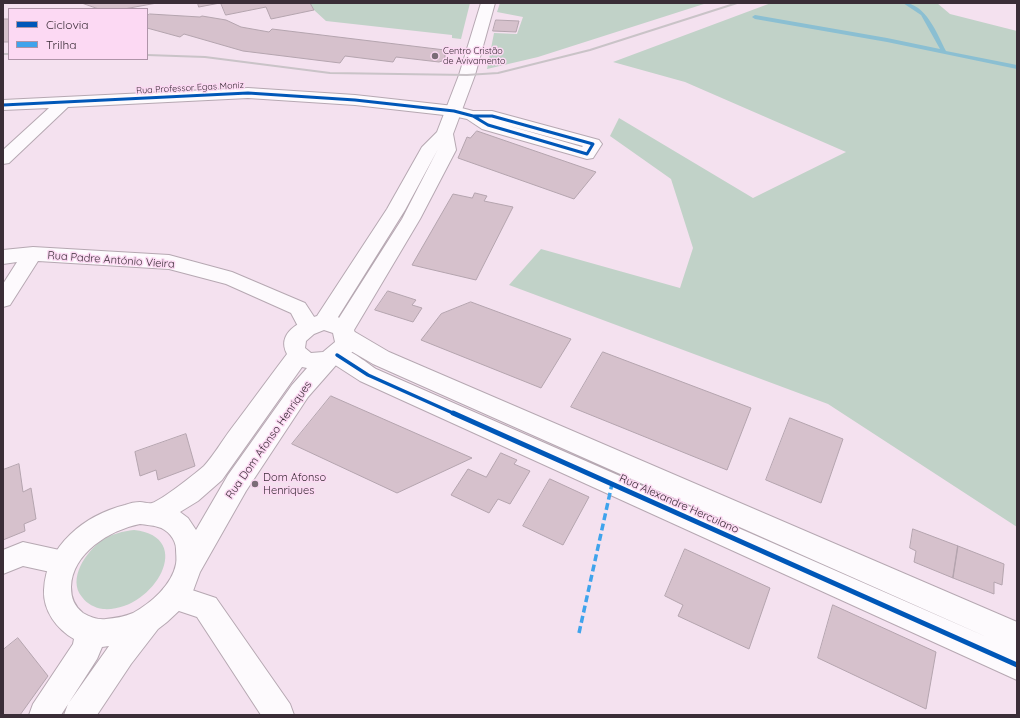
<!DOCTYPE html>
<html>
<head>
<meta charset="utf-8">
<style>
	body { margin:0 }
	#map { position:relative; width:1020px; height:718px; overflow:hidden; background:#f4e1ef; font-family:Quicksand,sans-serif }
	canvas { display:block }
	.frame { position:absolute; inset:0; border:4px solid #3a2d37; pointer-events:none }
	.legend { position:absolute; left:8px; top:8px; width:140px; height:52px; box-sizing:border-box; background:#fcd9f3; border:1px solid #ae94a8; margin:0; padding:5px 7px; list-style:none; font-size:12px; color:#3a2d37 }
	.legend li { display:flex; align-items:center; gap:8px; height:20px }
	.legend b { width:20px; border:1px solid #ae94a8 }
</style>
</head>
<body>
<div id="map">
<canvas width="1020" height="718"></canvas>
<div class="frame"></div>
<ul class="legend">
<li><b style="height:5px;background:#0057b8"></b>Ciclovia</li>
<li><b style="height:5px;background:#3fa3ec"></b>Trilha</li>
</ul>
</div>
<script>
const ctx = document.querySelector('canvas').getContext('2d');
ctx.lineJoin = 'round';
function fill(path, color) { ctx.fillStyle = color; ctx.fill(path, 'evenodd'); }
function trace(path, color, width, dash) { ctx.strokeStyle = color; ctx.lineWidth = width; ctx.lineCap = dash ? 'butt' : 'round'; ctx.setLineDash(dash || []); ctx.stroke(path); }
function write(font, color, halo, rows, align = 'center') {
  ctx.font = font + ' Quicksand,sans-serif'; ctx.lineWidth = 3; ctx.setLineDash([]); ctx.textBaseline = 'middle'; ctx.strokeStyle = halo; ctx.fillStyle = color; for (const [text, x, y, turn = 0] of rows) {
    ctx.save(); ctx.translate(x, y); ctx.rotate((+turn || 0) * Math.PI / 180); ctx.textAlign = isNaN(turn) ? turn : align; if (halo) ctx.strokeText(text, 0, 0); ctx.fillText(text, 0, 0); ctx.restore();
  }
}
const green = new Path2D(`
	M310 3H470L461 39 452 38V35L326 21 314 10Z
	M500 3H707L538 57 487 69 494 33 517 34 523 17 497 12Z
	M771 3H937L950 14 1017 31V527L828 404 509 285 541 249 680 288 693 248 671 179 610 136 619 118 753 198 846 152 685 82 613 62Z
	M134 530C198 537 152 613 103 609 95 608 87 604 82 597 67 579 86 552 102 540 112 534 123 531 134 530Z`);
const stream = new Path2D(`
	M903 3C926 3 937 34 946 51L1017 65V69L887 42 755 19 752 17 755 15 887 38 940 49 921 15Z`);
const building = new Path2D(`
	M82 3H157L124 9H99Z
	M198 3H220L199 7Z
	M221 3H310L314 10 271 19 266 7 226 15Z
	M150 14 200 17 202 16 226 20 241 27 269 32 272 29 445 50V60L439 62 396 57 393 62 345 56 340 63 243 51 184 34 180 37 147 28V16Z
	M3 19H9V42H3Z
	M496 20 519 21 516 32 493 31Z
	M477 131 596 172 574 199 458 158 467 137 470 138Z
	M475 193 487 196 484 201 513 207 476 280 412 265 453 194 472 198Z
	M388 291 416 300 412 305 422 308 413 322 375 310Z
	M471 302 571 339 541 388 421 340 441 314Z
	M603 352 751 408 727 470 571 407Z
	M331 396 472 458 397 493 292 444Z
	M790 418 843 439 821 503 766 480Z
	M186 434 195 466 158 480 156 470 140 476 135 452Z
	M501 453 517 460 514 464 530 471 510 504 498 499 489 513 451 495 468 469 486 477Z
	M19 464 23 492 31 488 36 519 24 524 25 531 3 540V470Z
	M550 479 589 497 563 545 523 526Z
	M913 529 958 546 953 578 914 562 916 551 910 548Z
	M958 546 1004 564 1002 585 994 582V594L953 578Z
	M685 549 770 588 749 649 678 616 683 605 665 596Z
	M833 605 936 652 926 709 818 658Z
	M18 638 48 676 20 715H3V650Z`);
const street = new Path2D(`
	M248 88 355 95 454 106 473 111H492L599 140 602 144 593 158 587 159 482 129 467 119 453 116 355 105 248 98 68 107 9 163 3 164V150L49 108 3 110V100ZM506 125 583 146 582 147Z
	M33 247 169 255 232 272 305 303 320 326 317 332 309 334 301 332 291 313 226 284 169 269 38 261 10 305 3 307V284L17 262 3 264V250Z
	M347 330 355 332 389 352 1017 622V650L1011 647 1017 650V680L360 381 329 361 326 355 329 349C346 344 362 360 376 369L989 638 373 364 339 344 336 338 339 332Z
	M23 542 64 551 73 554 77 563 73 572 64 575 23 566 3 574V550Z
	M174 584 216 598 290 704 294 715H261L197 617 164 606 160 597 164 588Z`);
const secondary = new Path2D(`
	M481 3H495L475 75 453 134 456 150 420 219 354 330 357 339V344L354 350 344 360 337 364 308 397 246 491 200 572 193 591 182 608 167 622 158 629 131 664 97 715H64L68 704 109 646 102 647 97 659 61 715H29L33 704 73 644 74 639C57 629 43 611 44 590 46 545 85 515 125 505 130 503 135 502 140 502 144 502 149 504 152 503 162 500 196 473 204 466 214 455 222 441 231 429 250 404 268 379 287 354 276 333 300 321 317 316L387 209 422 147 437 132 459 75ZM438 149 402 219 339 318 338 317 405 210ZM324 330 333 333 335 342 323 352 311 353 305 348 306 341 314 334ZM302 367 307 368 292 385 228 475 196 530 188 518 180 512 198 501 222 480ZM140 524C146 525 152 525 158 527 167 529 176 539 176 549 176 554 177 559 176 564 172 585 151 603 133 613 124 617 115 618 106 619 98 620 90 617 83 613 74 606 71 598 71 587 72 553 110 530 140 524Z`);
const rail = new Path2D(`
	M3 54H9
	M147 55 205 57 330 73 467 75 498 73 590 50 737 3`);
const quiet = new Path2D(`
	M579 633 612 484`);
const cyclewayFar2 = new Path2D(`
	M3 105 248 93 355 100 454 111 473 116
	M473 116H492L593 144 587 154 488 125Z`);
const cyclewayFar1 = new Path2D(`
	M337 355 368 375 455 414`);
const cycleway = new Path2D(`
	M453 413 1017 665`);
const markers = [
	[435,56,4,"#7b6c77"],
	[255,484,4,"#7b6c77"]
];
const farPoinames = [
	["Centro Cristão",443,51],
	["de Avivamento",443,61]
];
const farStreetnames = [
	["Rua Professor Egas Moniz",190,88,-3]
];
const streetNames = [
	["Rua Padre António Vieira",111,260,4],
	["Rua Dom Afonso Henriques",269,440,-55],
	["Rua Alexandre Herculano",679,504,24]
];
const poiNames = [
	["Dom Afonso",263,478],
	["Henriques",263,491]
];
fill(green, '#c1d2c8');
fill(stream, '#8bbfd2');
fill(building, '#d6c1cc');
trace(building, '#b4a4ae', 1);
trace(street, '#b6a8b2', 2);
trace(secondary, '#b6a8b2', 2);
fill(street, '#fdfafd');
fill(secondary, '#fdfafd');
trace(rail, '#c9c3c7', 2);
trace(quiet, '#3fa3ec', 3.5, [7, 3.5]);
trace(cyclewayFar2, '#0057b8', 3);
trace(cyclewayFar1, '#0057b8', 3.5);
trace(cycleway, '#0057b8', 5);
for (const [x, y, r, color] of markers) { const dot = new Path2D(); dot.arc(x, y, r, 0, 2 * Math.PI); ctx.fillStyle = color; ctx.fill(dot); trace(dot, '#fcd9f3', 1.5); }
write('9px', '#3a2d37', '#fcd9f3', farPoinames, 'left');
write('9px', '#3a2d37', '#fcd9f3', farStreetnames);
write('11px', '#3a2d37', '#fcd9f3', streetNames);
write('11px', '#3a2d37', '#fcd9f3', poiNames, 'left');
</script>
</body>
</html>
